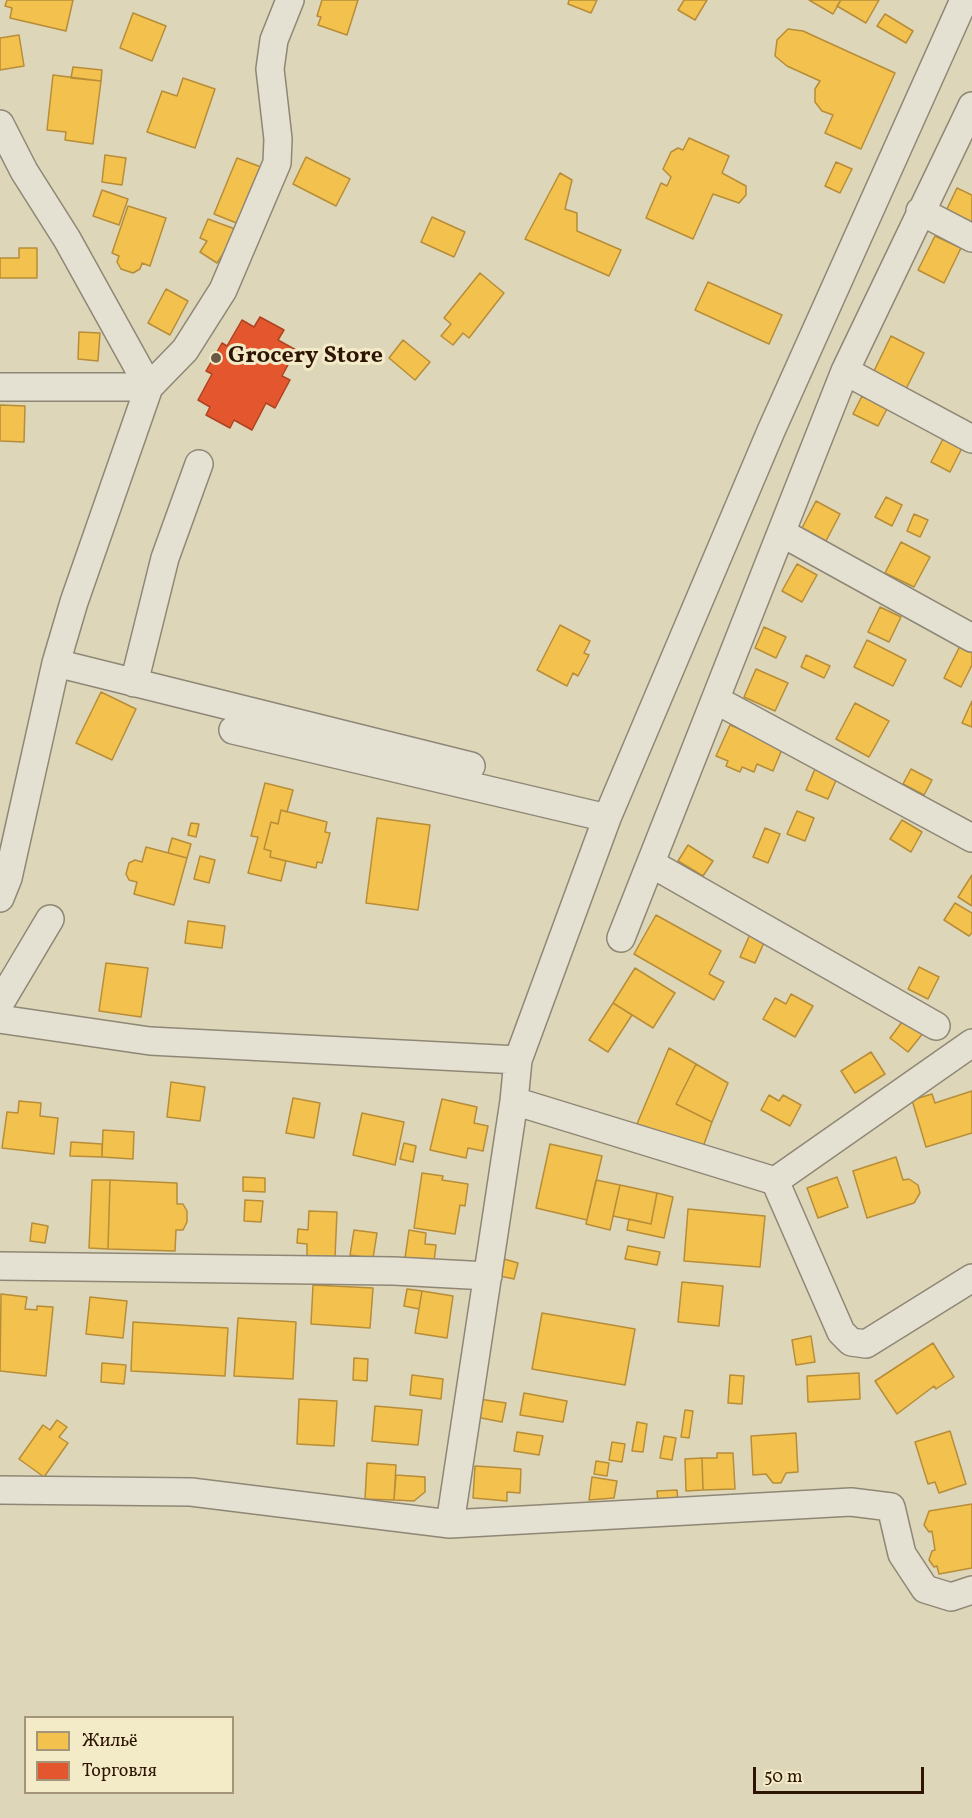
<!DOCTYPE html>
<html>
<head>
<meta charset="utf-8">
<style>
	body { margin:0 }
	#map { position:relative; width:972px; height:1818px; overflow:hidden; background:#ded6b9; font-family:Vollkorn,serif }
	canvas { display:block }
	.legend { position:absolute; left:24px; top:1716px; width:210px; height:78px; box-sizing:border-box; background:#f3eac8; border:2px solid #a49579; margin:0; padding:8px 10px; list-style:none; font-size:18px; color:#2e1503 }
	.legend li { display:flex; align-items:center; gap:12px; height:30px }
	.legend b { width:30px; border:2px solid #a49579 }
	.scale { position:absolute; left:753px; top:1767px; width:171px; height:27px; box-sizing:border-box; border:3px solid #2e1503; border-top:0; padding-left:8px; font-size:18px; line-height:21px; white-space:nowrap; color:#2e1503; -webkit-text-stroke:4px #f3eac8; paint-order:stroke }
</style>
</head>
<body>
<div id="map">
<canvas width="972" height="1818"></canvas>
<ul class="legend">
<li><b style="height:16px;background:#f2c14e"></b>Жильё</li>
<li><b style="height:16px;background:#e4572e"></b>Торговля</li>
</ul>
<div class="scale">50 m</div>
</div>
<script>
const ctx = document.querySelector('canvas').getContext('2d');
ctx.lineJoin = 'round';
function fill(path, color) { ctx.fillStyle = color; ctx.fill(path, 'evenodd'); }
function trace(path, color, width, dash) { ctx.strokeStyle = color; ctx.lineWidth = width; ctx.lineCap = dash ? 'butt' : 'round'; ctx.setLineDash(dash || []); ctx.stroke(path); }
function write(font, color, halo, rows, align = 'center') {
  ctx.font = font + ' Vollkorn,serif'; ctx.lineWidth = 6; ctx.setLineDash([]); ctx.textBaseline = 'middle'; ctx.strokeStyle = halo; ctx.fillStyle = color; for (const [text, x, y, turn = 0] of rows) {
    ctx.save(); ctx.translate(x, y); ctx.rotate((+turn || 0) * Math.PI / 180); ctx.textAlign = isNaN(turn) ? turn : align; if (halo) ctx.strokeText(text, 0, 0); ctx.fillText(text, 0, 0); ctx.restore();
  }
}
const homes = new Path2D(`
	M7 0H73L66 31 10 18 12 8 5 6Z
	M322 0H358L347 35 318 25 321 17 317 16Z
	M569 0H597L591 13 568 4Z
	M684 0H707L695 20 678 10Z
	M809 0H841L833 14Z
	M841 0H879L866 23 837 6Z
	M133 13 166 26 152 61 120 48Z
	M885 14 913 31 906 43 877 26Z
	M788 29 803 31 895 73 861 149 825 133 833 115 822 111 815 102V89L820 81 787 66 775 56 777 40Z
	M19 35 24 66 0 70V38Z
	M73 67 102 70 101 81 71 78Z
	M53 75 101 81 93 144 65 140 66 132 47 130Z
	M183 78 215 89 195 148 147 132 162 91 177 96Z
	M689 138 729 156 722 173 746 186V195L739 203 713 194 693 239 646 218 661 183 667 186 671 177 663 169 671 152 678 148 683 150Z
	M105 155 126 158 122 185 102 182Z
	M306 157 350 179 336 206 293 184Z
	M237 158 261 167 239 224 214 214Z
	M836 162 852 169 840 193 825 186Z
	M560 173 572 180 565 209 577 213V231L621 250 609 276 525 239Z
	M957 188 972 195V225L945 213Z
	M102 190 128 199 119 225 93 216Z
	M128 206 166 218 150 266 142 263 140 269 133 273 121 269 117 262 119 256 112 253Z
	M432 217 465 232 454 257 421 242Z
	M208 219 235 229 227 248 217 263 200 252 207 241 200 238Z
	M935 236 961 248 944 283 918 270Z
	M19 248H37V278H0V258H19Z
	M480 273 504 293 469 338 463 333 453 345 441 336 451 324 444 318Z
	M708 282 782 315 769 344 695 310Z
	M166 289 188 301 170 335 148 323Z
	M79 332 100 333 98 361 78 359Z
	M891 336 924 353 906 389 873 373Z
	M403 340 430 362 415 380 389 358Z
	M862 396 887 409 878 426 853 414Z
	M0 405 25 406 24 442 0 441Z
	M943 439 962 448 950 472 931 462Z
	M886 497 902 505 892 526 875 517Z
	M816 501 840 514 826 541 802 528Z
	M914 514 928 520 920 537 907 531Z
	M901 542 930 557 914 587 885 573Z
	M797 564 817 575 802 602 782 591Z
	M880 607 901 617 889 642 868 632Z
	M560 625 590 641 584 653 589 655 578 676 573 673 567 686 537 670Z
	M764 627 786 637 776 658 755 648Z
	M867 640 906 660 893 686 854 667Z
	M960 646 972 652V665L961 687 944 678Z
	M806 655 830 666 824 678 801 667Z
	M756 669 788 683 775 711 744 697Z
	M101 692 136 709 112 760 76 743Z
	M972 701V727L962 723Z
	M855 703 889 721 869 757 836 739Z
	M730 725 783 747 773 771 757 764 754 772 742 767 740 772 726 766 728 761 716 756Z
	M815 769 837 778 828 799 806 790Z
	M911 769 932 780 924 795 903 784Z
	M265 783 293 790 287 812 281 810 278 824 271 822 264 849 271 851 270 857 286 861 281 881 248 873 258 837 251 836Z
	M281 810 327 822 325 832 330 833 322 863 317 862 316 868 270 857 271 851 264 849 271 822 278 824Z
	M797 811 814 818 805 841 787 834Z
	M377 818 430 825 418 910 366 903Z
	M902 820 922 832 911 852 890 839Z
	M191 823 199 824 196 837 188 835Z
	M765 828 780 834 768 863 753 857Z
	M172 838 191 844 187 858 168 853Z
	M688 845 713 861 703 876 678 861Z
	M146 847 187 858 174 905 134 894 137 882 129 880 126 874 129 863 135 860 142 862Z
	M200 856 215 860 209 883 194 879Z
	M972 875V906L958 897Z
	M955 903 972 913V933L969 936 944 920Z
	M656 915 721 951 709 974 724 982 714 1000 634 954Z
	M188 921 225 926 222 948 185 943Z
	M751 932 766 938 755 963 740 957Z
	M106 963 148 968 141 1017 99 1011Z
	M919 967 939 977 928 999 908 989Z
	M635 968 675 993 653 1028 613 1003Z
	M791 994 813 1006 795 1037 763 1019 775 998 786 1004Z
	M613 1003 632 1015 608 1052 589 1040Z
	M905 1018 924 1032 908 1052 890 1038Z
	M669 1048 696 1064 676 1104 712 1122 703 1147 637 1124Z
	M871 1052 885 1074 855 1093 841 1071Z
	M696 1064 728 1083 712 1122 676 1104Z
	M171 1082 205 1087 200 1121 167 1117Z
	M972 1091V1133L926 1147 912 1100 932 1094 935 1103Z
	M769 1095 779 1101 783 1095 801 1105 790 1126 761 1110Z
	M293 1098 320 1103 314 1138 286 1133Z
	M442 1099 477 1107 474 1123 488 1126 483 1151 468 1148 466 1158 430 1150Z
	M19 1101 41 1103 40 1116 58 1118 54 1154 2 1148 7 1112 18 1113Z
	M362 1113 404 1122 395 1165 353 1155Z
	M103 1130 134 1132 133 1159 102 1157Z
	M71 1142 102 1144V1157L70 1156Z
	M404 1143 416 1146 413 1162 400 1159Z
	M550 1144 602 1156 587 1220 536 1208Z
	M896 1157 903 1180 909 1179 918 1185 920 1193 914 1203 867 1218 853 1171Z
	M422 1173 443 1176 442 1180 468 1184 465 1206 460 1205 455 1234 414 1228Z
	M243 1177 265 1178V1192L243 1191Z
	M837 1177 848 1207 818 1218 807 1188Z
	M92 1180H110L108 1249 89 1248Z
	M110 1180 177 1183V1204H183L187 1211V1222L183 1230H176L175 1251 108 1249Z
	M596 1180 620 1185 610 1230 586 1224Z
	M620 1185 657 1193 651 1224 613 1216Z
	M657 1193 673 1197 664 1238 627 1230 629 1219 651 1224Z
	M245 1200 263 1201 261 1222 244 1221Z
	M688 1209 765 1216 760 1267 684 1261Z
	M309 1211 337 1212 335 1257 307 1256V1244L297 1243 298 1229 308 1230Z
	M32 1223 48 1226 45 1243 30 1241Z
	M354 1230 377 1233 373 1258 350 1255Z
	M409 1230 426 1233 425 1244 436 1245 434 1262 405 1258Z
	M628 1246 660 1252 657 1265 625 1259Z
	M504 1259 518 1263 514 1279 500 1276Z
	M682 1282 723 1286 719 1326 678 1322Z
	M313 1285 373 1288 370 1328 311 1324Z
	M407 1289 422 1291 419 1309 404 1306Z
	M422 1291 453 1296 447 1338 415 1333Z
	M1 1294 27 1297 25 1309 37 1310V1306L53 1307 46 1376 0 1371Z
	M90 1297 127 1301 123 1338 86 1334Z
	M542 1313 635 1329 625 1385 532 1369Z
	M238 1318 296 1322 293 1379 234 1376Z
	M133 1322 228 1328 225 1376 131 1371Z
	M811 1336 815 1362 796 1365 792 1340Z
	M933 1343 954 1377 936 1389 934 1386 897 1414 875 1381Z
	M354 1358 368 1359 367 1381 353 1380Z
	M102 1363 126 1365 124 1384 101 1382Z
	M859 1373 860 1399 808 1402 807 1376Z
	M412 1375 443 1379 441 1399 410 1395Z
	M730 1375 744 1376 742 1404 728 1403Z
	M524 1393 567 1401 563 1422 520 1415Z
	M299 1399 337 1401 334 1446 297 1444Z
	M479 1399 506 1403 502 1422 476 1417Z
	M375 1406 422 1410 418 1445 372 1441Z
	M685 1410 693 1411 689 1438 681 1437Z
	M57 1420 67 1427 59 1437 68 1443 44 1477 19 1459 43 1425 50 1430Z
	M637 1422 647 1424 643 1452 632 1451Z
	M950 1431 966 1484 939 1493 935 1482 928 1484 915 1442Z
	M517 1432 543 1436 539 1455 514 1451Z
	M796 1433 798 1472 786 1473 781 1483H773L766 1474 753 1475 751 1436Z
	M664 1436 676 1438 672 1460 660 1458Z
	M612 1442 625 1444 622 1462 609 1460Z
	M717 1453H733L735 1489 703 1490 702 1458H717Z
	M702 1458 703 1490 686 1491 685 1459Z
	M596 1461 609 1463 607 1476 594 1474Z
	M367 1463 396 1465 394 1500 365 1499Z
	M475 1466 521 1469 520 1493 507 1492V1501L473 1498Z
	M396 1475 425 1477V1492L414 1501 394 1500Z
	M592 1477 617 1481 614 1498 589 1500Z
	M677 1490 678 1502 658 1504 657 1491Z
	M972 1504V1568L939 1574 937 1566 934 1567 929 1560 932 1551 935 1550 932 1531 929 1532 924 1525 929 1511Z`);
const shops = new Path2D(`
	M260 317 284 330 278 340 296 350 282 376 290 380 275 408 266 403 252 430 234 420 230 428 206 415 210 407 198 400 212 374 206 371 222 343 227 346 242 320 254 327Z`);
const minor = new Path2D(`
	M0 124 24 171 67 239 149 387
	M920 211 972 238
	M845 371 972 439
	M0 387H149
	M782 533 972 638
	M56 663 471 766
	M134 683 165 558 199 464
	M716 700 972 838
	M233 730 607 818
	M652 864 936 1026
	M0 898 8 878 56 663 74 602 149 387 185 350 223 290 277 163 278 139 270 69 274 40 290 0
	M621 938 845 371 972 106
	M0 1003 50 919
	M0 1019 150 1041 518 1060
	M514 1101 775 1181 841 1332 851 1342 866 1344 972 1278
	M775 1181 972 1043
	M0 1266 394 1271 488 1276
	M0 1490 191 1492 450 1524 851 1502 891 1507 902 1554 925 1589 951 1597 972 1590
	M450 1524 514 1101 518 1060 607 818 771 431 964 0`);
const markers = [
	[216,358,6,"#6c5943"]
];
const poiNames = [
	["Grocery Store",228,358]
];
fill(homes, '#f2c14e');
trace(homes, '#b78d38', 1.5);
fill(shops, '#e4572e');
trace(shops, '#ad4321', 1.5);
trace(minor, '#8f8775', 30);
trace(minor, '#e4e0d2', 27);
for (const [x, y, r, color] of markers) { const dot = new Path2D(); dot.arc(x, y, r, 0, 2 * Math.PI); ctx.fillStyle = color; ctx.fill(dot); trace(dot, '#f3eac8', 2); }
write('bold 24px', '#2e1503', '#f3eac8', poiNames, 'left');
</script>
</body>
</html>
